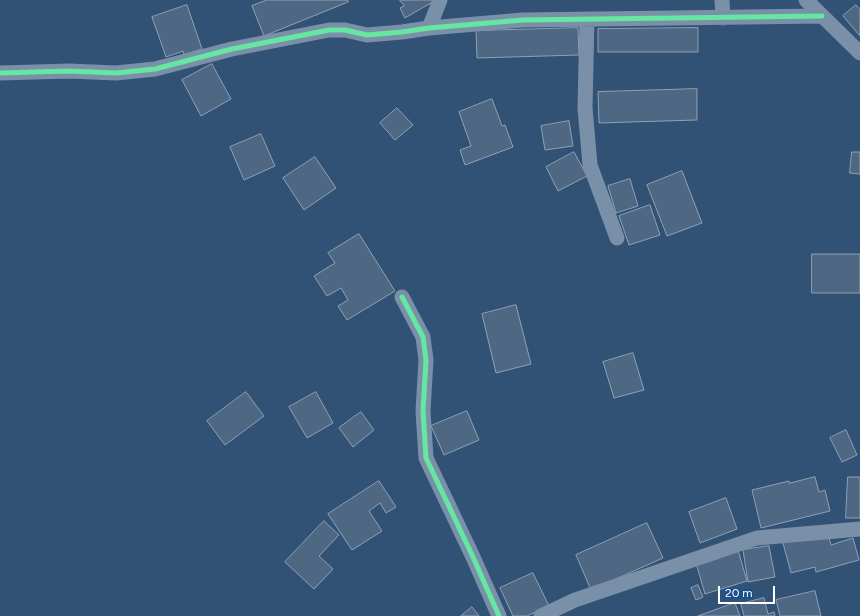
<!DOCTYPE html>
<html>
<head>
<meta charset="utf-8">
<style>
	body { margin:0 }
	#map { position:relative; width:860px; height:616px; overflow:hidden; background:#315175; font-family:Figtree,sans-serif }
	canvas { display:block }
	.scale { position:absolute; left:718px; top:586px; width:57px; height:18px; box-sizing:border-box; border:2px solid #fff; border-top:0; padding-left:5px; font-size:12px; line-height:14px; white-space:nowrap; color:#fff; -webkit-text-stroke:3px #154f91; paint-order:stroke }
</style>
</head>
<body>
<div id="map">
<canvas width="860" height="616"></canvas>
<div class="scale">20 m</div>
</div>
<script>
const ctx = document.querySelector('canvas').getContext('2d');
ctx.lineJoin = 'round';
function fill(path, color) { ctx.fillStyle = color; ctx.fill(path, 'evenodd'); }
function trace(path, color, width, dash) { ctx.strokeStyle = color; ctx.lineWidth = width; ctx.lineCap = dash ? 'butt' : 'round'; ctx.setLineDash(dash || []); ctx.stroke(path); }
const building = new Path2D(`
	M267 0H348V2L264 36 252 6Z
	M400 0H436L405 18 400 8 404 6Z
	M187 5 202 49 184 55 183 51 166 57 152 17Z
	M856 5 860 10V36L843 16Z
	M578 28 579 55 477 58 476 31Z
	M698 28V52H598V29Z
	M212 64 231 99 201 116 182 80Z
	M697 89V120L599 123 598 92Z
	M492 99 502 126 505 125 513 147 465 165 460 150 471 146 459 112Z
	M397 108 413 125 395 140 380 123Z
	M569 121 573 146 545 150 541 126Z
	M261 134 275 166 244 180 230 147Z
	M574 152 587 176 558 191 546 167Z
	M852 152H860V174L850 173Z
	M315 157 336 188 304 210 283 178Z
	M682 171 702 223 667 236 647 185Z
	M630 179 638 206 616 213 608 186Z
	M650 205 660 235 629 245 619 216Z
	M359 234 395 291 347 320 338 306 348 300 341 288 327 296 314 276 335 263 328 253Z
	M812 254H860V293H812Z
	M516 305 531 364 496 373 482 314Z
	M633 353 644 390 614 398 603 362Z
	M246 392 264 416 225 445 207 421Z
	M316 392 333 423 307 438 289 407Z
	M467 411 479 440 444 455 431 426Z
	M361 412 374 430 353 447 339 428Z
	M846 430 857 455 842 462 830 438Z
	M815 477 819 492 825 490 830 511 761 528 752 490 789 481V483Z
	M848 477H860V518H846Z
	M379 481 396 507 386 513 380 503 369 511 382 531 352 550 328 514Z
	M726 498 737 529 700 543 689 512Z
	M324 521 339 535 319 556 333 569 314 589 285 562Z
	M647 523 663 558 591 590 576 555Z
	M827 531 831 545 853 538 859 560 816 572 815 567 791 573 783 543Z
	M769 546 775 577 748 582 743 550Z
	M738 550 747 581 705 594 696 563Z
	M533 573 549 606 527 616H513L500 588Z
	M698 585 703 597 696 600 691 588Z
	M815 591 821 616H780L776 600Z
	M764 598 768 614 774 612 775 616H744L741 604Z
	M735 603 740 616H698Z
	M472 607 479 616H461Z`);
const street = new Path2D(`
	M722 0 723 18
	M806 0 860 53
	M587 19 585 108 590 165 617 238
	M429 28 440 0
	M0 73 69 71 116 73 155 69 232 49 329 30H345L367 35 402 32 429 28 523 20 822 16
	M402 297 423 337 426 360 423 411 426 458 473 557 499 616
	M541 616 575 600 757 538 860 529`);
const cycleway = new Path2D(`
	M0 73 69 71 116 73 155 69 232 49 329 30H345L367 35 402 32 429 28 523 20 822 16
	M402 297 423 337 426 360 423 411 426 458 473 557 499 616`);
fill(building, '#4e6884');
trace(building, '#8ea1b6', 1);
trace(street, '#7990a8', 15);
trace(cycleway, '#66e7a1', 5);
</script>
</body>
</html>
